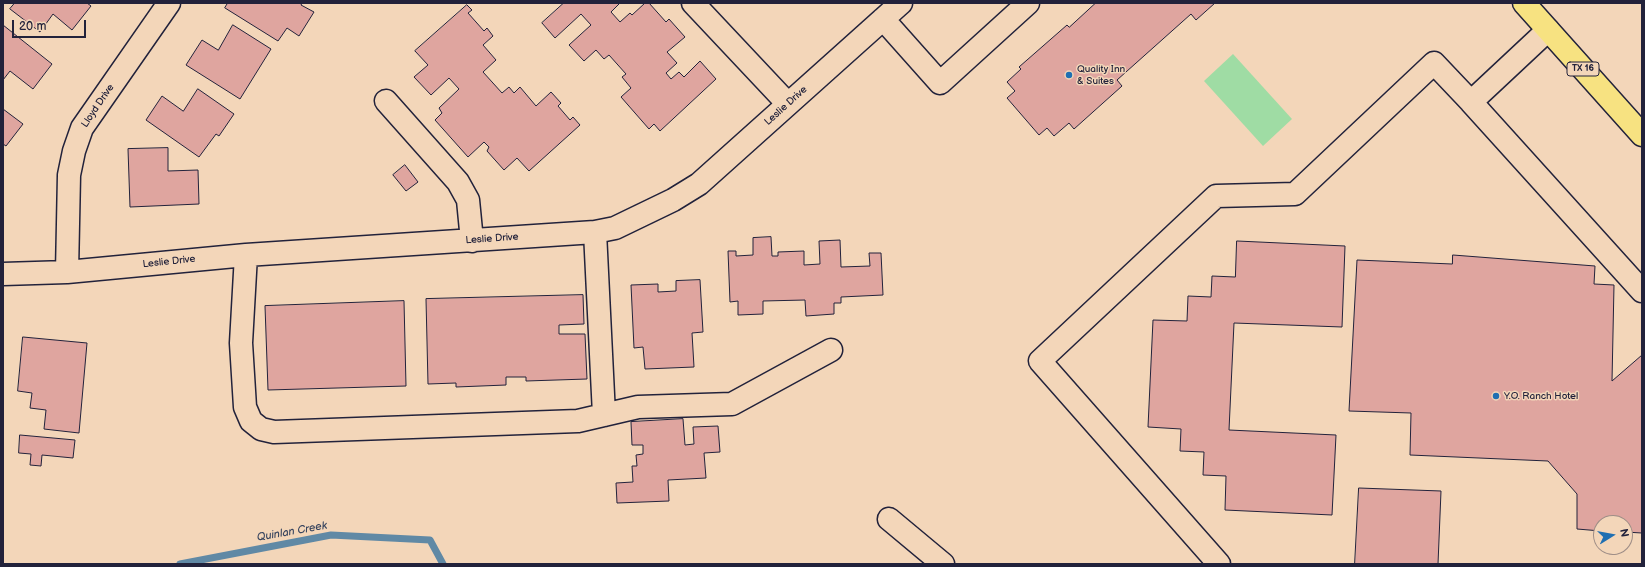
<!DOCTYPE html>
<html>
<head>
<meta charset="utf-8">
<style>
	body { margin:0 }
	#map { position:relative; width:1645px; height:567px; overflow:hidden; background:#f3d6b9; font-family:"Balsamiq Sans",sans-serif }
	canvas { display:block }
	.frame { position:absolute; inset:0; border:4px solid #22223b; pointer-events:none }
	.north { position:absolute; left:1593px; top:515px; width:40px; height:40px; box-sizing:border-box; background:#f3d6b9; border:1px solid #9f8e87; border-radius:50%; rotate:79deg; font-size:11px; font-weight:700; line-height:16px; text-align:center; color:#22223b }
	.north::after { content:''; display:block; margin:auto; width:14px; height:18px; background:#1f6fb2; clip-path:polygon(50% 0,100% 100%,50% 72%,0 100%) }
	.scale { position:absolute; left:12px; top:20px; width:74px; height:18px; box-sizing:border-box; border:2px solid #22223b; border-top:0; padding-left:5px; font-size:12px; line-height:14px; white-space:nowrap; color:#22223b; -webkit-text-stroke:3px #f3d6b9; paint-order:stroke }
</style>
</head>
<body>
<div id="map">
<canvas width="1645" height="567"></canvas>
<div class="frame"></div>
<div class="north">N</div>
<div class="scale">20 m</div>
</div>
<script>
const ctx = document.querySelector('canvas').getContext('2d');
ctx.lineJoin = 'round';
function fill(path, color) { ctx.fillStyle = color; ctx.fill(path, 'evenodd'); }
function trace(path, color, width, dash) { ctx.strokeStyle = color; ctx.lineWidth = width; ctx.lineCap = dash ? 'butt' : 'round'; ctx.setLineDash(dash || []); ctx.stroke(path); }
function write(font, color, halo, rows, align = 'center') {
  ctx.font = font + ' "Balsamiq Sans",sans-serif'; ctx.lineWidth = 3; ctx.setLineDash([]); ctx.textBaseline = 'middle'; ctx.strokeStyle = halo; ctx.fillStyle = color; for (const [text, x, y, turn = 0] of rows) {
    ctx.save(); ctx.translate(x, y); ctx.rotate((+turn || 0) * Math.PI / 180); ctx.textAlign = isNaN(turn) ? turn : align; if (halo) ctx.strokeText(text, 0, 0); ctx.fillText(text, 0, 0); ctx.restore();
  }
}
const green = new Path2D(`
	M1233 54 1292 119 1263 146 1204 81Z`);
const stream = new Path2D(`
	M180 564 331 535 430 540 443 564`);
const building = new Path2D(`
	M15 3H87L91 6 72 30 53 14 40 32 10 9Z
	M228 3H302L301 5 314 12 299 36 287 28 278 41 225 8Z
	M564 3H620L611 12 620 22 630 13 632 15 645 3H649L666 22 669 19 685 37 667 52 677 63 666 73 671 79 679 72 684 77 700 61 716 79 660 131 654 124 649 129 621 97 631 88 622 77 626 74 609 55 604 59 596 50 584 61 569 45 591 25 581 14 555 38 542 23Z
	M1096 3H1215L1196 20 1191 14 1117 80 1122 86 1074 129 1069 123 1054 136 1047 128 1039 135 1007 98 1015 91 1007 82 1021 69 1019 67 1067 25 1069 27Z
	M467 5 472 10 468 13 484 31 487 28 493 36 483 45 496 60 483 72 502 93 509 87 514 93 520 87 536 106 551 92 561 103 558 106 570 120 573 117 580 125 529 171 517 158 504 170 487 151 489 147 484 142 468 157 435 120 442 113 439 108 459 89 449 78 431 95 414 77 428 65 415 51Z
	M3 25 52 64 33 89 10 71 3 80Z
	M233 25 271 49 240 99 186 65 202 40 218 50Z
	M198 89 234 114 219 136 216 134 199 157 146 120 162 96 183 111Z
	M3 109 23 124 6 146 3 144Z
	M168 148V171L198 170 199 204 130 207 128 149Z
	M405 165 418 182 406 191 393 175Z
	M771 237 772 256H778V252L804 251V265L820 264 819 241 840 240 841 267 870 266 869 253H881L883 295 841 297V303H834V314L806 316 805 300 763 301V314L738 315V301L730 302 728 251H736V256L753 255V238Z
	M1237 241 1345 246 1342 327 1234 323 1229 430 1336 435 1332 515 1225 510 1226 476 1203 475 1204 452 1180 451 1181 429 1148 427 1153 320 1187 321 1188 296 1211 297 1212 276 1235 277Z
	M1453 255 1595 266 1594 284 1614 285 1612 381 1642 355V533L1625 532V523H1601V531L1577 529V494L1548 461 1410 455 1411 413 1349 411 1357 260 1452 264Z
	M700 280 703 332 692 333 694 367 645 369 643 347 634 348 631 285 658 284V292L676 291V281Z
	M583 295 584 324 559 325V334H585L587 379 526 381V377H506V385L456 387V383L428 384 426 299Z
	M404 301 406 386 268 390 265 306Z
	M23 337 87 343 79 433 44 429 46 410 30 408 32 393 18 391Z
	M683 419 685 445 694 444 693 427 718 426 720 452 704 453 706 478 668 480 669 501 617 503 616 483 633 482 632 466H637L636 455 643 454V445H632L631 422Z
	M20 435 75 440 73 458 42 455 41 466 30 465 31 454 19 453Z
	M1359 488 1441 491 1438 564H1355Z`);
const minor = new Path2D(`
	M693 3 788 104
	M883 19 940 83 1028 3
	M1548 30 1471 102 1642 291
	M386 101 458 182 468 200 472 241
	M595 232 604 415
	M246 255 241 343 245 407 251 421 261 429 274 432 578 421 638 407 732 404 831 350
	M67 272 69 175 74 151 82 128 169 3
	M3 274 67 272 246 255 595 232 615 228 673 200 699 184 901 3
	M889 519 943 564
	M1219 564 1040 361 1216 196 1295 194 1434 63 1471 102`);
const major = new Path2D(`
	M1524 3 1642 135`);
const markers = [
	[1069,75,4,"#1f6fb2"],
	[1496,396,4,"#1f6fb2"]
];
const shields = [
	[1583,69,32]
];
const shieldNames = [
	["TX 16",1583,69]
];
const poiNames = [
	["Quality Inn",1077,69],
	["& Suites",1077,81],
	["Y.O. Ranch Hotel",1504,396]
];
const streetNames = [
	["Lloyd Drive",98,106,-56],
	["Leslie Drive",786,106,-42],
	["Leslie Drive",492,239,-4],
	["Leslie Drive",169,262,-6]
];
const waterNames = [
	["Quinlan Creek",292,532,-10]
];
fill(green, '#9fdca4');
trace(stream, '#6089a5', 7);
fill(building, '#dfa59f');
trace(building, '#22223b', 1);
trace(minor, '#22223b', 25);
trace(major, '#22223b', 25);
trace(minor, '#f3d6b9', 22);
trace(major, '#f7e281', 22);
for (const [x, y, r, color] of markers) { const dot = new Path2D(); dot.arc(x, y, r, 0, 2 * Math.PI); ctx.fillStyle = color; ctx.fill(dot); trace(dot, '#f3d6b9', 1.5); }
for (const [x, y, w] of shields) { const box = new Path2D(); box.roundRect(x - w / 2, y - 7, w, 14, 3); ctx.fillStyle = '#f3d6b9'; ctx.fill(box); trace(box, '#22223b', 1); }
write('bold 9px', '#22223b', null, shieldNames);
write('10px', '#22223b', '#f3d6b9', poiNames, 'left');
write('10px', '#22223b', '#f3d6b9', streetNames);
write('italic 11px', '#37445e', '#f3d6b9', waterNames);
</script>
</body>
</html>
